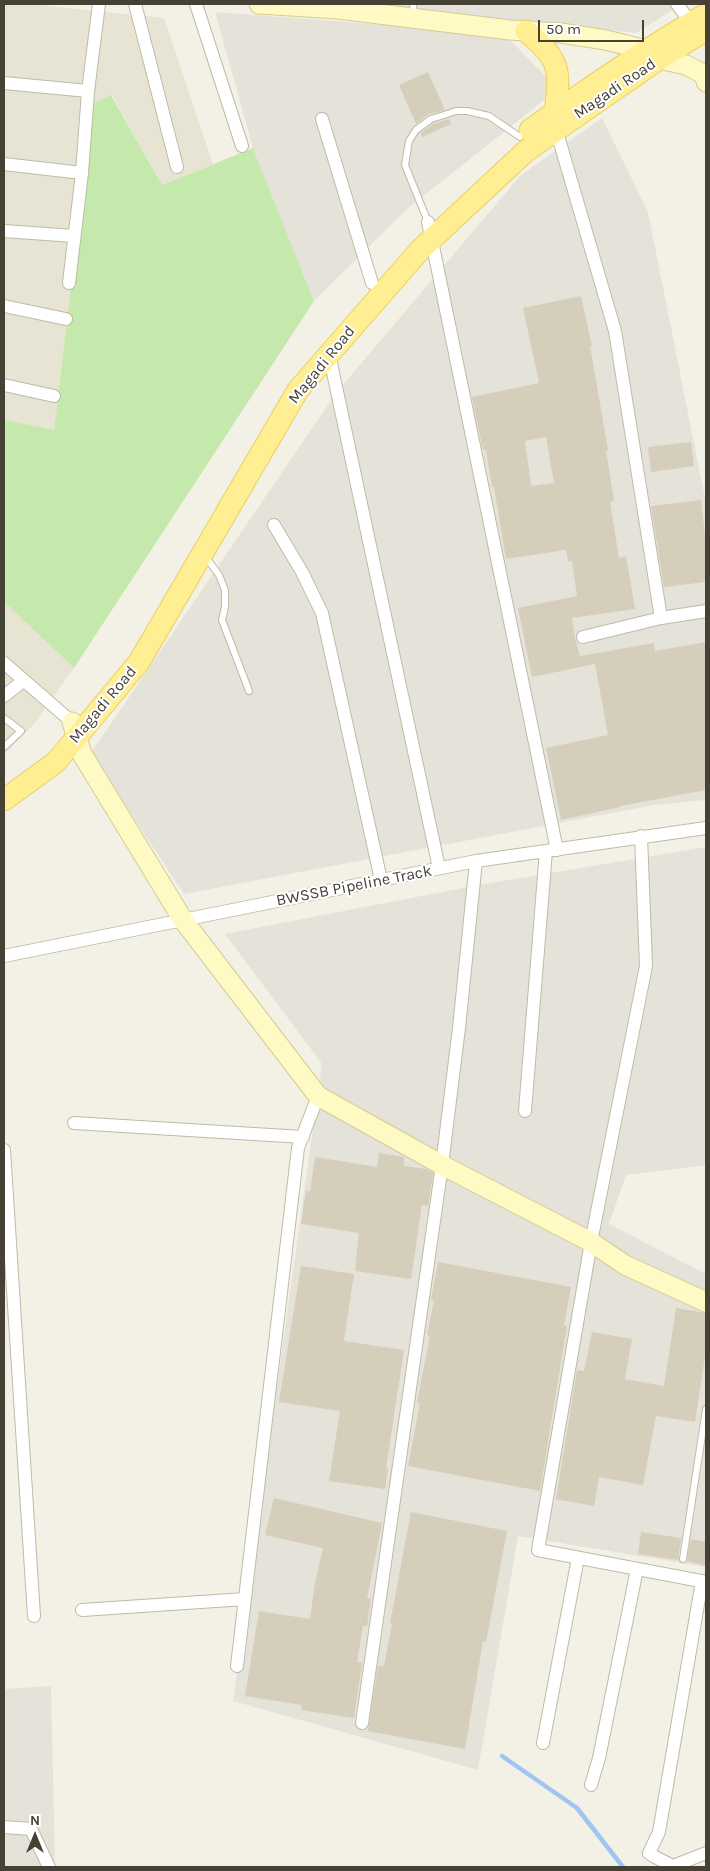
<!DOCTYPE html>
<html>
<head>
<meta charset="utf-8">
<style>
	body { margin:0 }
	#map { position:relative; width:710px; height:1871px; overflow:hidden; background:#f3f1e5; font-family:Karla,sans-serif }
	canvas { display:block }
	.frame { position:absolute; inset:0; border:5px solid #464135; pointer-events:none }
	.north { position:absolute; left:10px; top:1811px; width:50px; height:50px; -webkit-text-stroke:4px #fff; paint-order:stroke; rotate:0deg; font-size:14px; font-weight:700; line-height:20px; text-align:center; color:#464135 }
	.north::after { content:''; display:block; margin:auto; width:18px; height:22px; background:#464135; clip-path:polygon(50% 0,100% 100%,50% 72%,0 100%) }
	.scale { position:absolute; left:538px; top:20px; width:106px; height:22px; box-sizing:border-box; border:2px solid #464135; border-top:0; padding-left:6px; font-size:15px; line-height:18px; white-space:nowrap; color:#464135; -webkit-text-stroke:4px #fff; paint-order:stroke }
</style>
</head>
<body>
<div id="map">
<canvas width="710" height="1871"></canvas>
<div class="frame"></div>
<div class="north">N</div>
<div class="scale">50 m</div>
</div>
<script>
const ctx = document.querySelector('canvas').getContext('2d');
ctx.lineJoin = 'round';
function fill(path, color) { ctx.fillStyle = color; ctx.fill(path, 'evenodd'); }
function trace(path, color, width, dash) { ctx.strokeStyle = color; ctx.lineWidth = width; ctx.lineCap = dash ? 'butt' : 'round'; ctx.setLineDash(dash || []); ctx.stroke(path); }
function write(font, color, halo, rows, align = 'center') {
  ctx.font = font + ' Karla,sans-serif'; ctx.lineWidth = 4; ctx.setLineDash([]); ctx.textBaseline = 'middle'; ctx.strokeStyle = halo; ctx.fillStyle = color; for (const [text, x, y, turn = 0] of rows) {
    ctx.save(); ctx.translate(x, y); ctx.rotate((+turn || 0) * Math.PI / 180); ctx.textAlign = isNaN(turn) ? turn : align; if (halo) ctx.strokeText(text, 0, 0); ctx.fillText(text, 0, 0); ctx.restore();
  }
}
const residential = new Path2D(`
	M4 4H29L164 18 213 164 162 185 112 95 93 104 54 431 4 420Z
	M4 602 74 668 34 724 4 755Z`);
const industrial = new Path2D(`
	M352 4H682L636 33Z
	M215 12 504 34 558 89 406 210 314 301 253 148Z
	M602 118 648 212 706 503V800L654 805 184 894 91 753 336 393 520 176Z
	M706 847V1165L626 1175 609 1224 706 1274V1567L518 1536 478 1770 233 1701 322 1064 225 934 473 886Z
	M51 1686 55 1867H4V1689Z`);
const green = new Path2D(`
	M111 95 162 185 253 148 314 301 74 668 4 602V420L54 430 93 104Z`);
const stream = new Path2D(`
	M502 1756 577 1808 623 1867`);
const building = new Path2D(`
	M428 72 445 110 429 114 416 124 399 85Z
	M449 119 451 124 422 137 420 133 433 124Z
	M581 296 592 346H590L608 450 606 451 614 501 610 502 619 558 626 556 635 609 572 618 575 638 580 656 654 643 655 651 706 642V790L620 806V807L561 820 546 748 608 735 595 664 532 677 518 608 577 596 572 561 568 562 566 550 506 559 494 487H492L486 450H483L472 397 539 383 523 308ZM546 437 554 483 531 486 525 441Z
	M691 442 694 466 651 472 648 447Z
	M701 500 706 544V582L664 587 651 506Z
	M379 1153 404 1157V1166L426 1169 433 1173 428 1206 422 1205 411 1279 355 1271 359 1233 301 1224 306 1191 310 1192 315 1157 377 1167Z
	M438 1262 571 1287 564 1326H567L540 1491 408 1466 420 1403H417L430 1336 427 1335 434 1301 431 1300Z
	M301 1266 354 1274 344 1341 404 1350 386 1468H388L385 1489 329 1481 340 1411 279 1402Z
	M676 1308 706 1313V1350L695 1422 656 1416 643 1485 599 1477 594 1506 556 1499 577 1370 584 1371 592 1332 632 1339 625 1379 664 1386Z
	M274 1498 382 1523 367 1598 371 1599 367 1626H363L357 1662 362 1663 354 1718 301 1710 302 1705 245 1696 259 1611 310 1619 315 1583 323 1548 265 1535Z
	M411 1512 507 1531 486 1642 483 1641 465 1749 368 1731 378 1666H384L392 1624 390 1623Z
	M641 1532 681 1538 678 1560 638 1554Z
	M691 1539 706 1542V1566L687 1561Z`);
const lane = new Path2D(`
	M413 4 414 17
	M428 222 405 165 409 141 416 130 431 119 444 115 456 111H467L489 116 520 137
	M205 556 219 575 225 590V607L222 620 249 691
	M4 718 21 731 4 747
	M683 1559 706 1409`);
const street = new Path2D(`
	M135 4 177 167
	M196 4 242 146
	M677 4 691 23
	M4 83 88 91
	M322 119 372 283
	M556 129 615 331 661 618
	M4 164 82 173
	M428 222 557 850
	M4 231 74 236
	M69 283 82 173 88 91 99 4
	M4 306 66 319
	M329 354 439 868
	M4 385 54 396
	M274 525 302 572 322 613 381 880
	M583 637 661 618 706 611
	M4 663 72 722
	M4 696 23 681
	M641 836 646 966 591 1242 538 1550 706 1582
	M4 956 476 861 706 828
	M525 1111 546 851
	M74 1123 303 1137
	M4 1150 34 1616
	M702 1581 659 1832 649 1853 653 1856 673 1866 706 1853
	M82 1610 245 1599
	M237 1666 298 1148 318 1096
	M362 1723 442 1165 459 1028 476 861
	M543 1743 578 1558
	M591 1785 599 1758 637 1569
	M4 1827 31 1829 49 1867`);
const secondary = new Path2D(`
	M259 4 338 9 510 30 561 33 606 40 646 50 659 59 686 65 705 75 706 82
	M72 722 82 754 183 920 318 1096 442 1165 591 1242 625 1265 706 1302`);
const primary = new Path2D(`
	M526 31C560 60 561 69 555 112
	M530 130C587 89 645 49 706 14
	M4 800 56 762 139 662 298 390 420 250 526 151 659 59 706 30`);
const streetNames = [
	["Magadi Road",615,89,-34],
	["Magadi Road",322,365,-51],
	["Magadi Road",103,705,-50],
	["BWSSB Pipeline Track",354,886,-11]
];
fill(residential, '#e7e4d3');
fill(industrial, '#e5e2da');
fill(green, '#c5e9ad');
trace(stream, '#9fc5f2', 4.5);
fill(building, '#d5ceba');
trace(lane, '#bfbaa8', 8);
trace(street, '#bfbaa8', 14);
trace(secondary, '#d5cc94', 21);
trace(primary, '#e7d060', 23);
trace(lane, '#fff', 6);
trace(street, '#fff', 12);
trace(secondary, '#fff9c3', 19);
trace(primary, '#ffef92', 21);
write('16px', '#464135', '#fff', streetNames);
</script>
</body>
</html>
